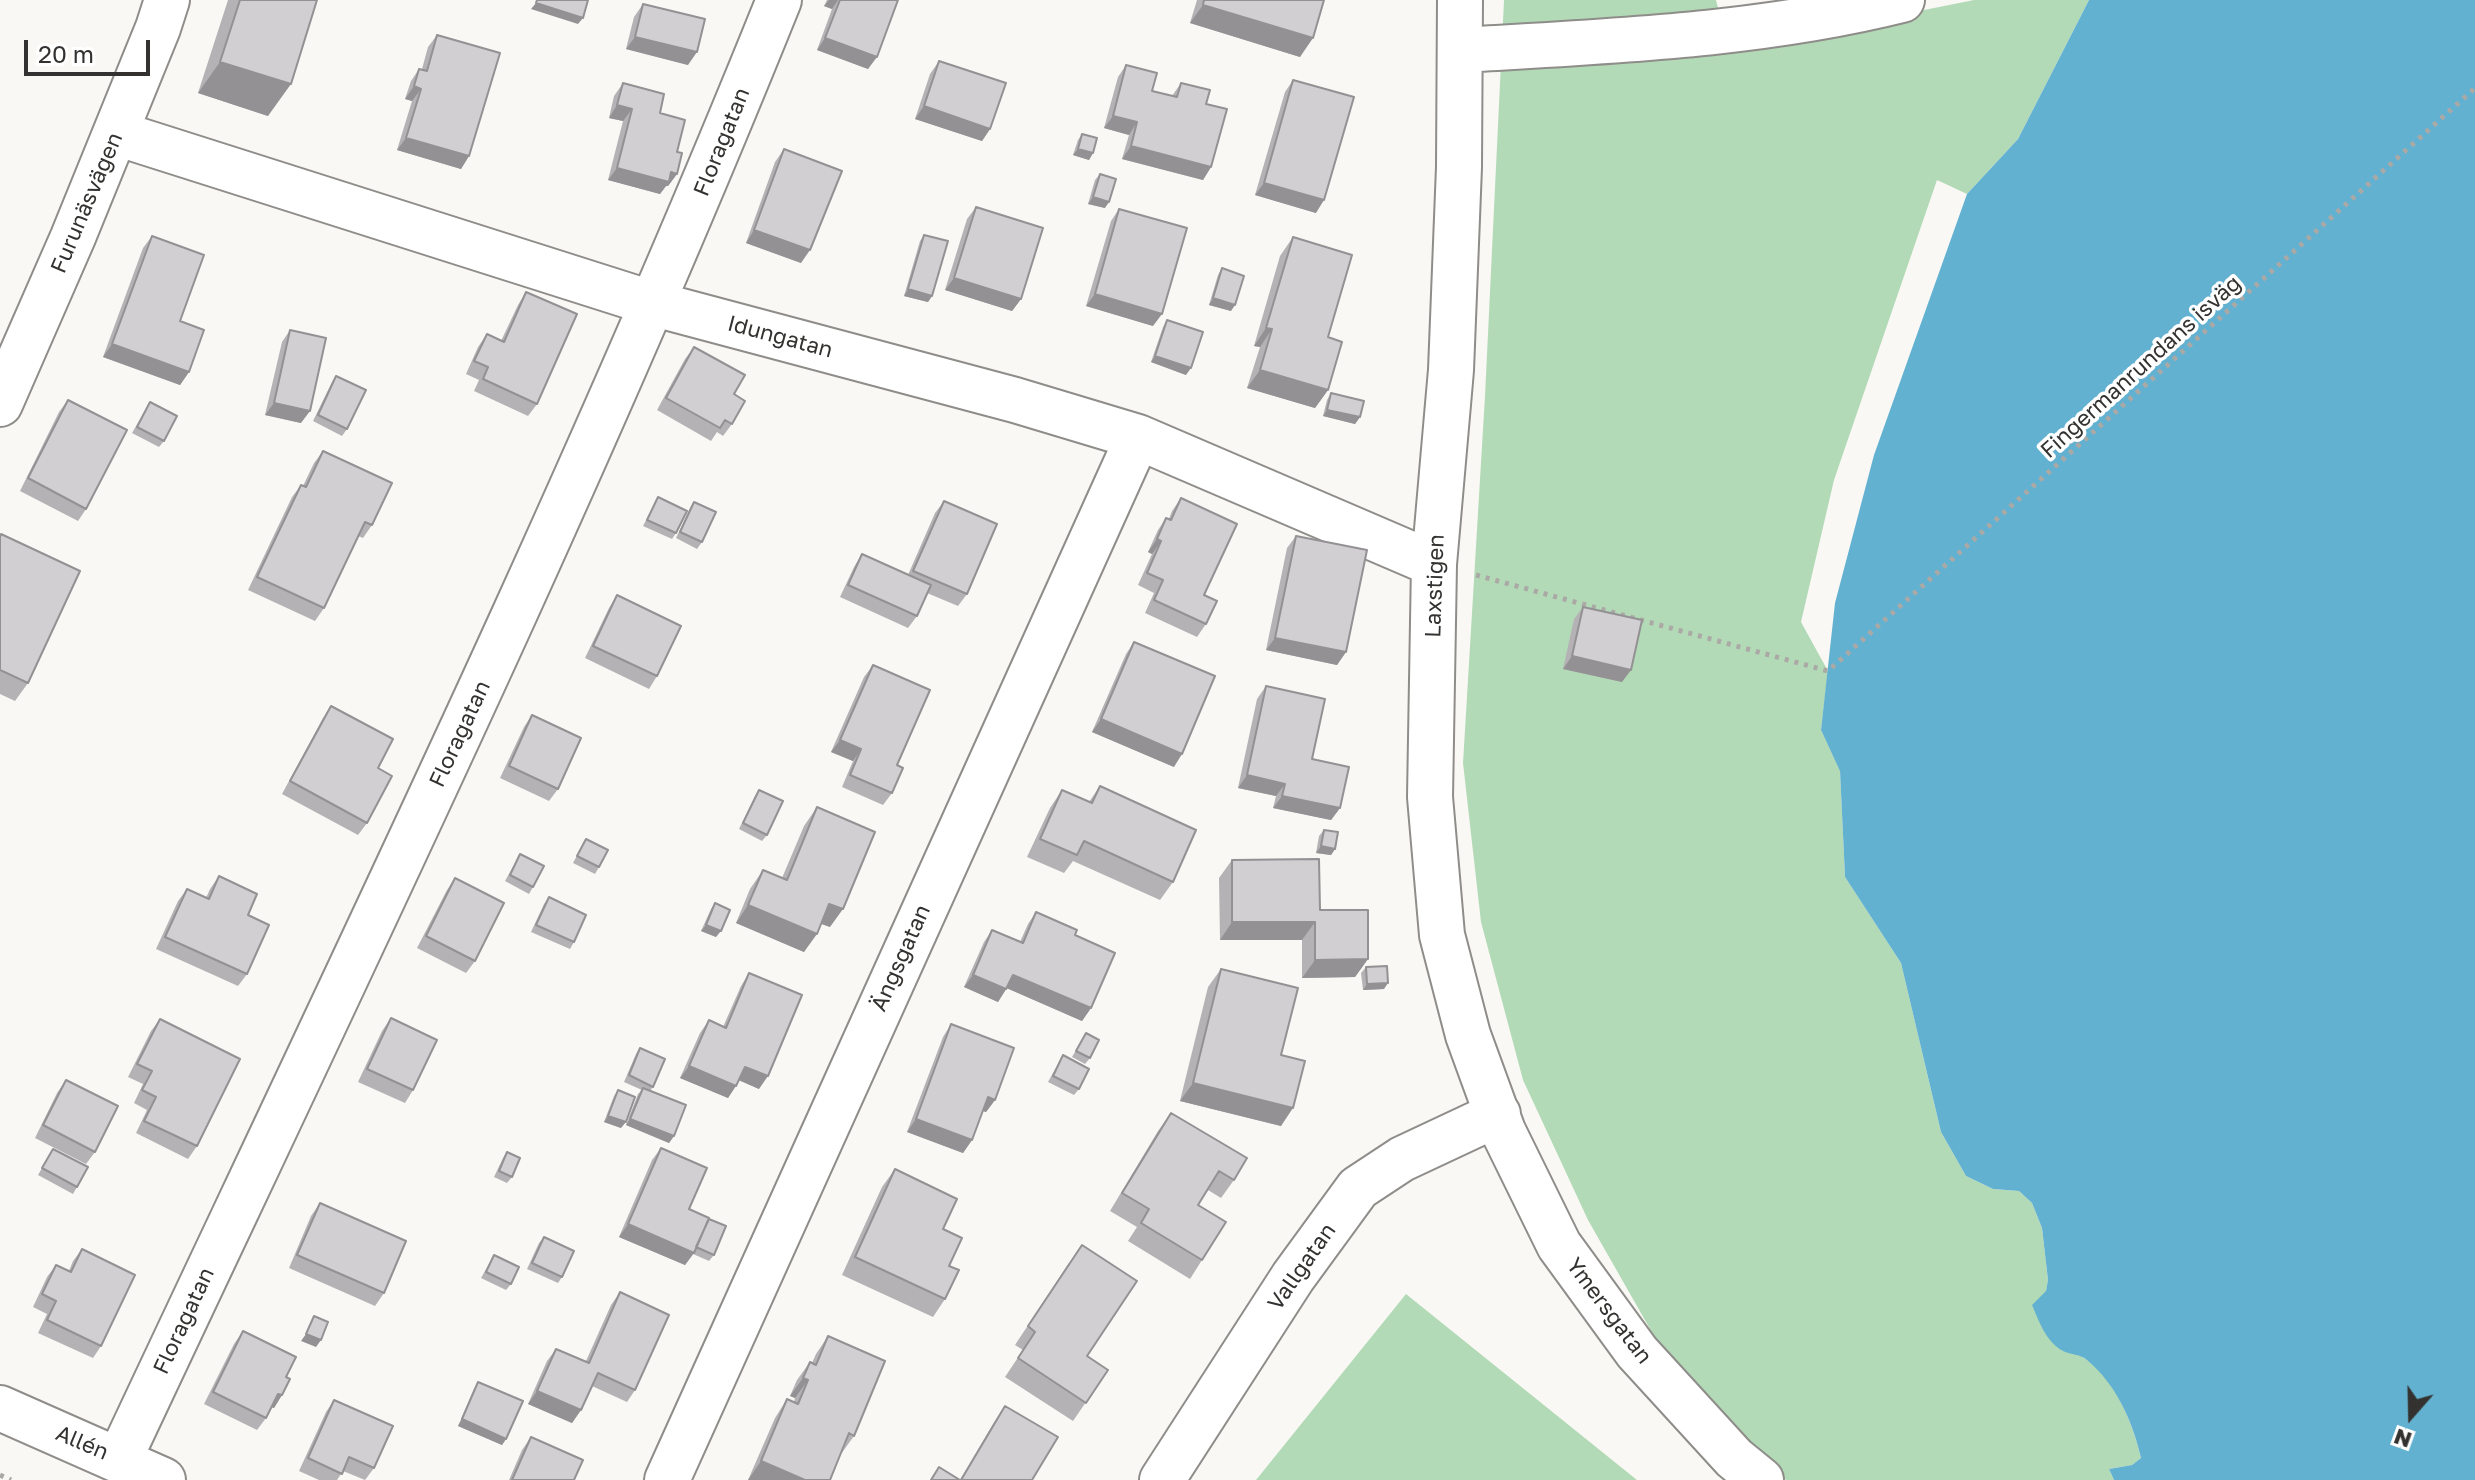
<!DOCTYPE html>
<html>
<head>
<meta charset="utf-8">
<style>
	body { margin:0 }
	#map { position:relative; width:2475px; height:1480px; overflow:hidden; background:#faf8f4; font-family:"Golos Text",sans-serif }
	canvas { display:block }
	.north { position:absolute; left:2371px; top:1376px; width:80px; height:80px; -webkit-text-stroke:6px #fff; paint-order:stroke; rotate:200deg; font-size:22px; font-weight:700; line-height:32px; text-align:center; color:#333230 }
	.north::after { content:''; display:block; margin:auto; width:28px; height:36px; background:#333230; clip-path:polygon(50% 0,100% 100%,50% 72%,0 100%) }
	.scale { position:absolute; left:24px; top:40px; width:126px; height:36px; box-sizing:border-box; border:4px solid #333230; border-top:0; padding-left:10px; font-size:24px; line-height:28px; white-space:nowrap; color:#333230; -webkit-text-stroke:6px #fff; paint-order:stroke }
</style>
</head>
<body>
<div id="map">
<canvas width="2475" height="1480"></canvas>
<div class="north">N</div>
<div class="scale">20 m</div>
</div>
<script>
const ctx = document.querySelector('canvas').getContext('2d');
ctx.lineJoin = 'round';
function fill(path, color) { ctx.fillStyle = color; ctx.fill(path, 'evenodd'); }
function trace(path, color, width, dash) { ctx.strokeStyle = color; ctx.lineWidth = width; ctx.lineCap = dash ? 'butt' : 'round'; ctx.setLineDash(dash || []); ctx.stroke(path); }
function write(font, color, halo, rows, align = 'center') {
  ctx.font = font + ' "Golos Text",sans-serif'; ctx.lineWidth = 7; ctx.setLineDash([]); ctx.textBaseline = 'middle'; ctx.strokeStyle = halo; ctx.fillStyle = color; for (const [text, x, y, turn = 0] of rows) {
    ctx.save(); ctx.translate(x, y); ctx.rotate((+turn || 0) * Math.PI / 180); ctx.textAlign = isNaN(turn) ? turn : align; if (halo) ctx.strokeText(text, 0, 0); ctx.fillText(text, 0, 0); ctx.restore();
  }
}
const green = new Path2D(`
	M1504 0H1716L1729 49 1974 0H2089L2018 139 1967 194 1937 180 1834 480 1801 622 1828 671 1821 730 1840 770 1845 877 1901 963 1941 1132 1966 1176 1993 1189 2019 1191 2032 1203 2042 1228 2048 1280 2046 1291 2061 1350C2067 1352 2074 1353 2080 1356 2112 1370 2134 1426 2141 1458L2132 1465 2109 1469 2114 1480H1786L1654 1336 1588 1220 1523 1080 1481 922 1463 763 1485 396Z
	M1406 1294 1637 1480H1256Z`);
const water = new Path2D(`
	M2089 0H2475V1480H2114L2109 1469 2132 1465 2141 1458C2133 1422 2116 1384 2087 1360 2080 1354 2071 1355 2063 1351 2046 1342 2039 1321 2032 1305L2046 1291 2048 1280 2042 1228 2032 1203 2019 1191 1993 1189 1966 1176 1941 1132 1901 963 1845 877 1840 771 1821 730 1835 603 1874 455 1967 194 2018 139Z`);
const path = new Path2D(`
	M1476 575 1828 671 2475 88
	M0 1475 11 1480`);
const minor = new Path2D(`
	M1460 0 1459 167 1451 370 1434 564 1430 797 1442 935 1468 1035 1503 1131 1559 1245 1637 1352 1734 1458 1761 1480
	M1461 50C1608 41 1758 36 1902 0
	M116 133 651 303 1015 400 1138 437 1434 564
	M0 404 73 237 158 28 167 0
	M0 1408 163 1480
	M119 1460C346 976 580 495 779 0
	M667 1480 1138 437
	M1162 1480 1293 1277 1358 1188 1402 1159 1498 1114`);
const wall = new Path2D(`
	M228 0H317L268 116 198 93Z
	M827 0H898L868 69 817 50 832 9 824 6Z
	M1197 0H1324L1300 57 1190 23Z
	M643 4 688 65 626 49 634 17Z
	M437 35 469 156 461 169 397 150 412 101 405 99 411 81 419 69H422L428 47Z
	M939 61 990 129 982 141 915 119 930 74Z
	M1126 65 1152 91 1172 96 1181 83 1206 104 1211 167 1203 180 1122 159 1129 135 1104 128 1118 77Z
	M1293 80 1316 213 1255 195 1285 92Z
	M623 83 660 113 677 152V174L668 186H666L660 194 608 180 623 121 609 118 614 96Z
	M1082 134 1093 153 1089 160 1073 155 1078 140Z
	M784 149 801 263 746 243 775 162Z
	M1100 174 1105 208 1088 204 1095 180Z
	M976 207 1021 299 1012 311 945 290 967 219Z
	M1119 209 1153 326 1086 306 1111 221Z
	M924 235 932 296 928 302 904 296 920 241Z
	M152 236 180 321 189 372 180 385 103 357 143 248Z
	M1293 237 1328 337V390L1315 408 1247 388 1260 347 1254 346 1280 256Z
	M1222 268 1231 311 1209 305 1218 275Z
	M526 292 537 404 528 416 474 391 479 380 466 374 478 347 487 334 501 341 518 305Z
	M1167 320 1186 375 1151 362 1163 327Z
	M290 330 301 423 265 415 282 342Z
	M694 347 734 394 732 424 723 436 717 432 711 441 657 410 685 359Z
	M336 376 347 429 342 436 313 421 332 382Z
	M1331 393 1360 417 1355 424 1323 416 1327 400Z
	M68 400 86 509 78 521 20 491 59 412Z
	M150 402 164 441 159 447 132 433Z
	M323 451 372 525 363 538 358 536 324 608 315 621 248 590 292 497 301 485 303 486 314 463Z
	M658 497 676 533 672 539 643 526Z
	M1181 498 1204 595 1206 624 1197 637 1145 613 1154 593 1138 585 1152 554 1148 552 1158 530 1166 518 1169 519 1172 511Z
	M944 501 967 594 958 606 927 593 917 616 908 628 840 597 854 567 862 554 908 575 935 513Z
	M694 502 702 542 697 549 676 538 690 508Z
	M0 536 28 683 15 701 0 694Z
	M1296 536 1346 652 1337 665 1266 650 1287 548Z
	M617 595 657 676 649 689 585 658 609 608Z
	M1583 607 1622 682 1563 669 1574 619Z
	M1134 642 1174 767 1092 732 1126 654Z
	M873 665 897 765 892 793 883 805 842 787 853 761 831 752 864 677Z
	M1266 686 1312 759 1340 808 1331 820 1273 808 1276 796 1238 788 1257 699Z
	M331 706 378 768 367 823 358 835 282 794 323 718Z
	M532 715 558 789 549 801 500 778 524 727Z
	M1100 786 1173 882 1160 900 1073 861 1064 873 1027 857 1050 808 1062 790 1089 802Z
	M759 790 767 835 762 841 739 829 755 796Z
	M817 807 830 927 821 924 804 952 736 923 750 889 763 870 782 878 804 826Z
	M1324 830 1335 849 1331 855 1316 853 1319 836Z
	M586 839 599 867 595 874 573 863Z
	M520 854 533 887 529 894 505 881Z
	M1232 860 1368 959 1355 977 1302 978V940H1220L1219 878Z
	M219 876 248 915 247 974 238 986 156 949 178 901 187 889 206 898 210 889Z
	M455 878 475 961 466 973 417 948 447 890Z
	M549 897 574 942 570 949 531 932 544 904Z
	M715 903 716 937 701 931 711 909Z
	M1036 912 1075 935 1091 1008 1082 1021 1007 988 998 1002 964 987 984 942 992 930 1020 942 1028 924Z
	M1366 967 1384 989 1363 990 1361 973Z
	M1221 969 1281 1055V1126L1180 1101 1208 987Z
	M749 973 759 1089 739 1080 728 1098 680 1078 700 1033 709 1020 723 1027 741 986Z
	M391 1018 413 1090 405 1103 358 1082 382 1031Z
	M160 1019 197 1146 188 1159 136 1133 147 1110 134 1103 143 1084 128 1077 151 1031Z
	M951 1024 995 1100 986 1112 983 1111 972 1140 963 1153 907 1132 943 1037Z
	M1086 1033 1090 1058 1085 1064 1072 1057Z
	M640 1048 653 1087 650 1091 674 1136 669 1143 626 1125 638 1094 642 1090 624 1082 636 1054Z
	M1063 1055 1079 1089 1074 1095 1048 1082Z
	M66 1080 95 1152 86 1164 35 1138 57 1093Z
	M618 1090 621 1128 604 1122 614 1096Z
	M1171 1113 1234 1180 1221 1198 1208 1190 1198 1205 1202 1260 1190 1279 1128 1241 1137 1227 1110 1211 1158 1131Z
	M661 1148 689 1209 714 1255 709 1261 693 1254 685 1265 619 1237 652 1160Z
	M53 1149 77 1187 73 1194 38 1175Z
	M507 1152 512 1177 507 1183 494 1177 503 1158Z
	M895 1169 943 1229 949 1266 945 1299 933 1317 842 1275 882 1187Z
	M320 1203 384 1293 375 1306 289 1268 311 1216Z
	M544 1237 562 1277 558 1283 527 1269 539 1243Z
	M82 1249 101 1346 93 1358 38 1333 47 1314 33 1307 47 1277 56 1265 69 1271 73 1261Z
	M494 1255 511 1284 506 1290 481 1278Z
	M1069 1263 1087 1356 1108 1370 1073 1421 1005 1377 1023 1350 1015 1345Z
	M620 1292 635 1390 627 1402 592 1386 581 1410 572 1423 528 1404 547 1361 556 1349 586 1361 611 1305Z
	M243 1331 286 1377 282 1395 274 1408 271 1407 266 1418 257 1430 204 1404 234 1344Z
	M828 1336 854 1436 841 1454 830 1480H748L775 1418 787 1399 794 1402 795 1398 790 1396 797 1380 810 1362 812 1363 816 1354Z
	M478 1382 506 1439 502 1445 458 1426 474 1389Z
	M334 1400 374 1468 365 1480 343 1471 337 1480H319L299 1471 326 1412Z
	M1005 1406 1032 1480H930L939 1467 960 1480 993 1424Z
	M531 1437 574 1480H509L522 1450Z`);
const shadedWall = new Path2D(`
	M829 0H838L832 9 824 6Z
	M536 3 583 18 578 24 531 9Z
	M1203 5 1313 38 1300 57 1190 23Z
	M635 37 697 52 688 65 626 49Z
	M825 38 877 57 868 69 817 50Z
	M220 62 291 84 268 116 198 93Z
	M414 86 421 89 412 101 405 99Z
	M617 105 632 109 623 121 609 118Z
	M924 106 990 129 982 141 915 119Z
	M1113 116 1137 122 1129 135 1104 128Z
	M406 138 469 156 461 169 397 150Z
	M1131 146 1211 167 1203 180 1122 159Z
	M1078 149 1093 153 1089 160 1073 155Z
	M617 168 671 172 677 174 668 186H666L660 194 608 180Z
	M1264 183 1324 200 1316 213 1255 195Z
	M1093 197 1109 202 1105 208 1088 204Z
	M754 230 810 250 801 263 746 243Z
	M954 278 1021 299 1012 311 945 290Z
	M908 289 932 296 928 302 904 296Z
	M1095 294 1162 314 1153 326 1086 306Z
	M1213 298 1235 305 1231 311 1209 305Z
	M1266 328 1272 329 1260 347 1254 346Z
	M112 344 189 372 180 385 103 357Z
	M1155 356 1191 368 1186 375 1151 362Z
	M1260 370 1328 390 1315 408 1247 388Z
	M274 403 310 411 301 423 265 415Z
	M1327 410 1360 417 1355 424 1323 416Z
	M1157 539 1161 541 1152 554 1148 552Z
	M1275 638 1346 652 1337 665 1266 650Z
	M1572 656 1631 670 1622 682 1563 669Z
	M1101 719 1182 754 1174 767 1092 732Z
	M840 740 861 749 853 761 831 752Z
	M1247 775 1285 784 1276 796 1238 788Z
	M1282 796 1340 808 1331 820 1273 808Z
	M1321 846 1335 849 1331 855 1316 853Z
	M829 904 843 909 830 927 817 922Z
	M748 905 817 934 804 952 736 923Z
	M1232 922H1315L1302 940H1220Z
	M706 925 721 931 716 937 701 931Z
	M1368 959 1355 977 1302 978 1315 960Z
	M973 975 1006 989 998 1002 964 987Z
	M1013 975 1091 1008 1082 1021 1004 987Z
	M1388 983 1384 989 1363 990 1367 984Z
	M689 1066 736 1086 728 1098 680 1078Z
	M745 1067 768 1076 759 1089 736 1079Z
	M1193 1083 1293 1108 1281 1126 1180 1101Z
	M988 1097 995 1100 986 1112 980 1110Z
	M608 1116 626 1122 621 1128 604 1122Z
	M630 1119 674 1136 669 1143 626 1125Z
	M916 1119 972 1140 963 1153 907 1132Z
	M628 1224 694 1253 685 1265 619 1237Z
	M306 1334 321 1340 316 1347 301 1341Z
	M803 1378 808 1380 795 1398 790 1396Z
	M537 1391 581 1410 572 1423 528 1404Z
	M278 1394 282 1395 274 1408 269 1406Z
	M462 1419 506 1439 502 1445 458 1426Z
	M761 1461 805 1480H748Z`);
const building = new Path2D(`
	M240 0H317L291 84 220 62Z
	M537 0H588L583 18 536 3Z
	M840 0H898L877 57 825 38Z
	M1204 0H1324L1313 38 1203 5Z
	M643 4 705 19 697 52 635 37Z
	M437 35 500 53 469 156 406 138 421 89 414 86 419 69 427 71Z
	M939 61 1006 83 990 129 924 106Z
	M1126 65 1157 73 1152 91 1177 97 1181 83 1210 90 1206 104 1227 109 1211 167 1131 146 1137 122 1113 116Z
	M1293 80 1354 97 1324 200 1264 183Z
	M623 83 664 94 660 113 685 120 677 152 682 153 677 174 671 172 669 182 617 168 632 109 617 105Z
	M1082 134 1097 138 1093 153 1078 149Z
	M784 149 842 171 810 250 754 230Z
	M1100 174 1116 179 1109 202 1093 197Z
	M976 207 1043 228 1021 299 954 278Z
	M1119 209 1187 228 1162 314 1095 294Z
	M924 235 948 241 932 296 908 289Z
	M152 236 204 255 180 321 204 330 189 372 112 344Z
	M1293 237 1352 255 1328 337 1342 342 1328 390 1260 370 1272 329 1266 328Z
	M1222 268 1244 276 1235 305 1213 298Z
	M526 292 577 314 537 404 483 379 488 367 474 361 487 334 504 342Z
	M1167 320 1203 332 1191 368 1155 356Z
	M290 330 326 338 310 411 274 403Z
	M694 347 745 375 734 394 745 401 732 424 725 420 720 428 666 398Z
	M336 376 366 390 347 429 318 415Z
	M1331 393 1364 401 1360 417 1327 410Z
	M68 400 127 430 86 509 28 478Z
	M150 402 177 416 164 441 137 427Z
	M323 451 392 483 372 525 365 522 324 608 257 577 301 485 306 487Z
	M658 497 687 511 676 533 647 520Z
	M1181 498 1237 524 1204 595 1217 601 1206 624 1154 600 1163 580 1147 573 1161 541 1157 539 1166 518 1171 520Z
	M944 501 997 524 967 594 913 571Z
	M694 502 716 512 702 542 680 532Z
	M1 534 80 571 28 683 0 670V537Z
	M1296 536 1367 550 1346 652 1275 638Z
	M862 554 931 585 917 616 848 585Z
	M617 595 681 626 657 676 593 646Z
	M1583 607 1642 620 1631 670 1572 656Z
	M1134 642 1215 676 1182 754 1101 719Z
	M873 665 930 690 897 765 903 768 892 793 850 775 861 749 840 740Z
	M1266 686 1325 699 1312 759 1349 767 1340 808 1282 796 1285 784 1247 775Z
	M331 706 393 739 378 768 392 776 367 823 290 781Z
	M532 715 581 738 558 789 509 766Z
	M1100 786 1196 830 1173 882 1084 841 1077 855 1040 839 1062 790 1092 803Z
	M759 790 783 801 767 835 743 823Z
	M817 807 875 832 843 909 829 904 817 934 748 905 763 870 787 880Z
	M1324 830 1338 832 1335 849 1321 846Z
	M586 839 608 850 599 867 577 856Z
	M520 854 544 866 533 887 510 875Z
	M1319 859 1320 910H1368V959L1315 960V922H1232V860Z
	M219 876 257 894 248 915 269 925 247 974 165 937 187 889 209 899Z
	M455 878 504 903 475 961 426 936Z
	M549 897 586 915 574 942 536 925Z
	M715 903 730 910 721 931 706 925Z
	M1036 912 1077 930 1075 935 1115 953 1091 1008 1013 975 1006 989 973 975 992 930 1023 943Z
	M1387 966 1388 983 1367 984 1366 967Z
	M1221 969 1298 988 1281 1055 1305 1061 1293 1108 1193 1083Z
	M749 973 802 995 768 1076 745 1067 736 1086 689 1066 709 1020 726 1028Z
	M391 1018 437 1040 413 1090 367 1069Z
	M160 1019 240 1059 197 1146 144 1121 156 1097 142 1090 152 1071 137 1064Z
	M951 1024 1014 1048 995 1100 988 1097 972 1140 916 1119Z
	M1086 1033 1099 1040 1090 1058 1076 1051Z
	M640 1048 665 1059 653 1087 629 1075Z
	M1063 1055 1089 1069 1079 1089 1053 1076Z
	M66 1080 118 1106 95 1152 43 1125Z
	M643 1088 686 1105 674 1136 630 1119Z
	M618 1090 635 1097 626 1122 608 1116Z
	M1171 1113 1247 1158 1234 1180 1219 1171 1198 1205 1226 1222 1202 1260 1141 1223 1149 1209 1122 1193Z
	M661 1148 707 1168 689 1209 709 1218 694 1253 628 1224Z
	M53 1149 88 1167 77 1187 42 1168Z
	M507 1152 520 1158 512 1177 499 1171Z
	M895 1169 957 1199 943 1229 962 1238 949 1266 959 1270 945 1299 855 1257Z
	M320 1203 406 1241 384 1293 297 1255Z
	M709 1219 726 1226 714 1255 696 1247Z
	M544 1237 574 1251 562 1277 532 1263Z
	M1082 1245 1137 1281 1087 1356 1108 1370 1086 1403 1018 1358 1035 1332 1028 1326Z
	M82 1249 135 1275 101 1346 47 1320 56 1301 42 1294 56 1265 71 1272Z
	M494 1255 519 1267 511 1284 486 1272Z
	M620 1292 669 1315 635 1390 598 1373 581 1410 537 1391 556 1349 589 1363Z
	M314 1316 328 1322 321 1340 306 1334Z
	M243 1331 296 1357 286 1377 290 1379 282 1395 278 1394 266 1418 213 1392Z
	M828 1336 885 1361 854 1436 849 1433 830 1480H805L761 1461 787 1399 798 1404 808 1380 803 1378 810 1362 816 1365Z
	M478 1382 523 1401 506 1439 462 1419Z
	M334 1400 393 1426 374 1468 349 1457 342 1474 308 1458Z
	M1005 1406 1058 1437 1032 1480H961Z
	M531 1437 583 1460 574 1480H512Z
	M939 1467 960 1480H931Z`);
const streetNames = [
	["Floragatan",722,142,-68],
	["Furunäsvägen",87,203,-67],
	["Idungatan",780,337,15],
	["Fingermanrundans isväg",2141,367,-42],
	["Laxstigen",1435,586,-88],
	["Floragatan",460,734,-65],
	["Ängsgatan",901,958,-66],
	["Vallgatan",1302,1267,-55],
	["Ymersgatan",1609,1311,53],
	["Floragatan",184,1321,-65],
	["Allén",82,1443,23]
];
fill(green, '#b3dab7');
fill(water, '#63b1d1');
trace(minor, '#8f8d8a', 48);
trace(path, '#aba9a6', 5, [4, 6]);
trace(minor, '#fff', 44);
fill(wall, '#b5b2b5');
fill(shadedWall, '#939193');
fill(building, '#d2cfd2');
trace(building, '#939193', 2);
write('22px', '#333230', '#fff', streetNames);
</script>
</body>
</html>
